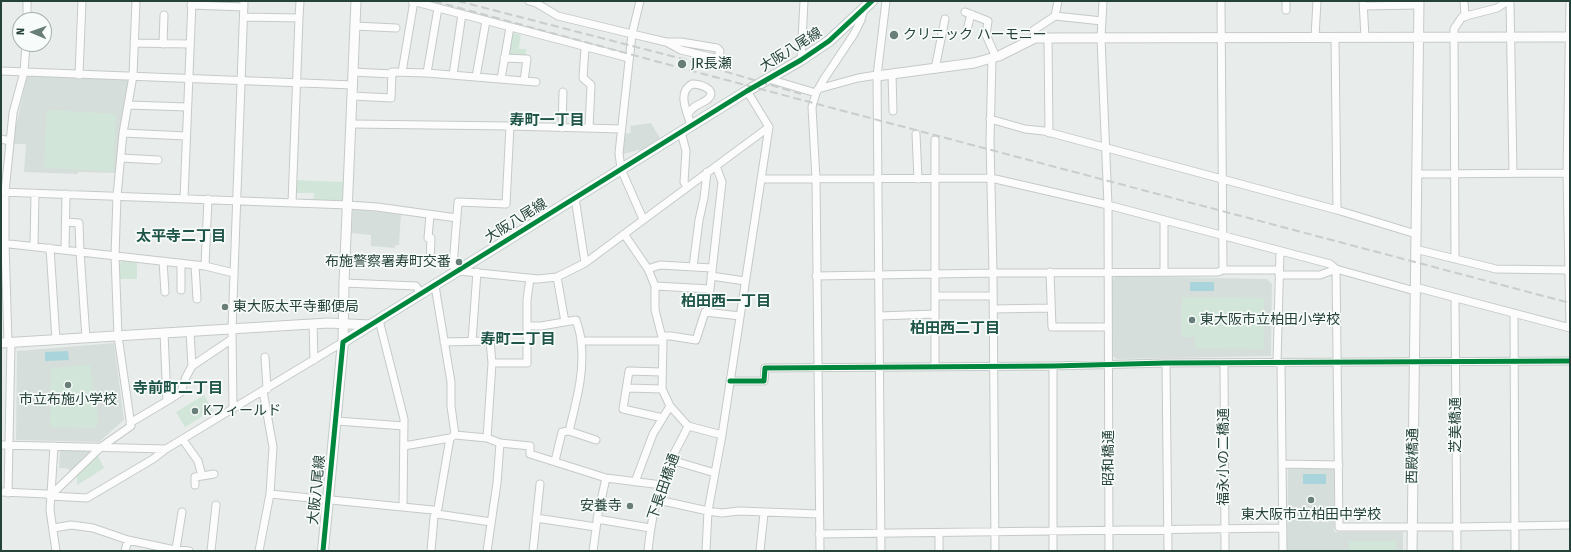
<!DOCTYPE html>
<html>
<head>
<meta charset="utf-8">
<style>
	body { margin:0 }
	#map { position:relative; width:1571px; height:552px; overflow:hidden; background:#e8edeb; font-family:"Fira Sans",sans-serif }
	canvas { display:block }
	.frame { position:absolute; inset:0; border:2px solid #24423a; pointer-events:none }
	.north { position:absolute; left:12px; top:12px; width:40px; height:40px; box-sizing:border-box; background:#f7fbf9; border:1px solid #a3b1ad; border-radius:50%; rotate:272deg; font-size:11px; font-weight:700; line-height:16px; text-align:center; color:#24423a }
	.north::after { content:''; display:block; margin:auto; width:14px; height:18px; background:#697e78; clip-path:polygon(50% 0,100% 100%,50% 72%,0 100%) }
</style>
</head>
<body>
<div id="map">
<canvas width="1571" height="552"></canvas>
<div class="frame"></div>
<div class="north">N</div>
</div>
<script>
const ctx = document.querySelector('canvas').getContext('2d');
ctx.lineJoin = 'round';
function fill(path, color) { ctx.fillStyle = color; ctx.fill(path, 'evenodd'); }
function trace(path, color, width, dash) { ctx.strokeStyle = color; ctx.lineWidth = width; ctx.lineCap = dash ? 'butt' : 'round'; ctx.setLineDash(dash || []); ctx.stroke(path); }
function write(font, color, halo, rows, align = 'center') {
  ctx.font = font + ' "Fira Sans","Noto Sans JP",sans-serif'; ctx.lineWidth = 3.5; ctx.setLineDash([]); ctx.textBaseline = 'middle'; ctx.strokeStyle = halo; ctx.fillStyle = color; for (const [text, x, y, turn = 0] of rows) {
    ctx.save(); ctx.translate(x, y); ctx.rotate((+turn || 0) * Math.PI / 180); ctx.textAlign = isNaN(turn) ? turn : align; if (halo) ctx.strokeText(text, 0, 0); ctx.fillText(text, 0, 0); ctx.restore();
  }
}
const built = new Path2D(`
	M27 76 125 79 129 82 117 173 78 172V174L24 172 26 144H12Z
	M651 123 660 138 641 152 639 150 623 154 622 134 631 133 630 126Z
	M353 209 401 214 399 245H395V248L371 246V235L351 233Z
	M1115 276 1267 279 1272 284 1271 356 1116 359 1112 355 1111 282Z
	M114 343 124 420 99 442 16 440 17 351Z
	M60 449 94 450 104 468 77 485V474H69V469L59 468Z
	M1288 469H1334V532H1403V551H1287Z`);
const green = new Path2D(`
	M511 32 521 35 519 47V49H527L525 56 508 54Z
	M47 110 116 114 113 171 44 168Z
	M295 180 343 182V202L313 201 314 193H294Z
	M123 260 137 261V279H120L119 264Z
	M1182 297 1264 298V349L1195 348V337H1182Z
	M90 365 98 419 95 428 50 427 51 368Z
	M204 395 213 410 185 427 176 412Z
	M96 452 104 468 77 484V474Z
	M1349 541H1396V551H1349Z`);
const water = new Path2D(`
	M1190 282H1214V291H1190Z
	M68 351 69 360 45 361V352Z
	M1303 474H1326V484H1303Z`);
const minor = new Path2D(`
	M412 1 629 58
	M529 1 536 3 558 16 632 34 666 42H681L717 48 720 51 719 56 714 58 681 50 666 42
	M640 1 632 34 619 153 621 169 643 219
	M1103 1 1101 38 1108 205 1109 551
	M1221 1 1223 270
	M1363 1 1365 37
	M1464 1 1465 17
	M1510 1 1513 173
	M1570 1 1567 173 1570 328
	M191 5 244 7
	M1364 6 1419 5
	M1286 10V1
	M965 12 988 21 986 35 996 57
	M1055 16 1102 21
	M244 17 299 18 300 1
	M27 20V1
	M355 26 396 28
	M967 30 971 14
	M1315 37 1317 1
	M1335 37 1337 210
	M1035 38 1034 30 1055 16 1058 1
	M1048 38 1049 133
	M134 43 190 44
	M163 44 164 15
	M585 47 583 78 591 85 589 128
	M504 58 527 59 524 81
	M992 58 990 141 993 273 995 551
	M801 60 804 1
	M935 69 945 19
	M1 71 353 85
	M353 72 392 74
	M402 72 414 1
	M427 73 438 8
	M892 74 893 111
	M79 75 82 1
	M453 75 462 14
	M476 77 486 21
	M501 79 510 27
	M769 79 816 93
	M818 89 858 78 877 75
	M353 96 391 98 392 72 427 73 536 82
	M128 105 187 107
	M688 114C695 103 701 105 708 99 718 89 699 84 692 84 676 93 688 113 691 126
	M990 119 1025 129 1044 131 1337 210 1416 234
	M352 124 510 126 621 129
	M510 126 506 204 458 202 453 266 459 271 538 279 557 277 585 263 769 127
	M562 128 563 92
	M681 132 686 151 684 182 687 187
	M123 133 186 136
	M916 134 918 179
	M1 139 10 141
	M935 140V367
	M121 158 158 160
	M1417 174 1570 173
	M761 179 991 178 1108 205 1330 264 1336 269 1415 291
	M1 192 348 205 377 207 457 218
	M184 198 192 1
	M575 198 585 263
	M292 203 299 18
	M66 222 79 223 80 252 86 338
	M624 234 648 269 655 286V310L663 341 662 389 670 406 688 426 722 435
	M1 243 205 266 234 273
	M34 246 35 193
	M50 248 56 340
	M1415 249 1496 269 1568 270
	M65 250 66 194
	M1455 259 1454 29 1462 17 1497 8 1508 1
	M163 261 165 292
	M430 262 431 238H428L430 215
	M181 263V290
	M195 265 197 299
	M205 266 208 199
	M693 267 699 220 704 198 707 172
	M648 269 660 265 712 268
	M1336 269 1339 527H1457L1570 525
	M1050 272 1052 327H1108
	M1164 272V220
	M1279 275H1320L1336 269
	M711 276 745 281
	M816 276 993 273 1218 272 1223 270H1279
	M557 277 565 322
	M344 283 416 286 421 294
	M655 286 710 289 722 182 716 166
	M1415 287 1570 328
	M936 296H993
	M1455 298 1457 551
	M993 309 1051 308
	M707 312 710 289
	M1514 313 1515 551
	M879 316 935 314
	M379 320 404 419 403 507
	M313 324 314 360
	M528 326H541L576 320C578 327 581 334 581 342 585 372 576 402 569 431L562 432 555 461
	M190 332 192 366
	M662 336H671L696 340 705 312 740 316
	M472 341 477 272
	M581 341H663
	M8 342 5 243V192L13 113 24 72 26 44
	M444 342 490 341 492 363 487 438
	M265 357 267 389
	M492 363H527V300L530 278
	M1166 363 1168 551
	M1224 363 1225 551
	M1277 363 1280 251
	M1281 363 1283 551
	M1053 366V551
	M662 372 629 371 623 409 663 418
	M730 381H764L765 368 1053 366 1166 363 1570 361
	M628 388 662 389
	M167 401 181 392 186 377 192 366 232 339
	M233 409 232 329 244 1
	M337 421 404 426
	M130 423 167 401 164 333
	M569 431 596 440
	M455 435 487 438 500 443 530 446V454L606 478 662 485
	M183 440 198 461 202 476 214 474
	M1 445 166 449
	M54 446 50 510 56 551
	M404 446 450 438
	M671 460 715 473
	M1282 464 1339 465
	M635 482 653 434 670 406
	M195 485V477L202 476
	M1 492 47 494 50 496 87 498 153 459 166 449 343 342
	M8 493 11 342
	M270 494 433 510 437 514 491 522
	M50 496 101 447 131 426 118 336 115 256 117 196 123 133 133 76 136 1
	M658 500 708 511 722 513 739 511 819 514
	M536 518 596 527
	M597 519 650 528
	M54 528 71 525 93 528 128 540 170 549 189 551
	M939 533V551
	M819 534 1283 528
	M176 549 182 512
	M125 551 128 540
	M211 551 216 505
	M259 551 270 494 273 447 263 391
	M431 551 434 517 438 508 450 438 455 435 451 406V382L435 286
	M487 551 497 483 500 443
	M533 551 540 484
	M593 551 598 514 606 478
	M648 551C651 520 658 487 671 459 677 448 683 437 688 426
	M706 551 708 511 722 435 769 127 747 91
	M760 551 764 513
	M820 551 816 179 812 107 816 93 824 79 854 34 861 20 864 9
	M881 551 877 76 886 1`);
const tertiary = new Path2D(`
	M877 76 974 63 999 56 1035 38 1570 37
	M1568 270H1570
	M343 342 344 283 356 1
	M1 343 328 323 370 325
	M1412 551 1419 1`);
const secondary = new Path2D(`
	M323 551 343 342 747 91 801 60 829 41 872 1`);
const rail = new Path2D(`
	M434 1 681 68 1570 303
	M458 1 683 59 801 94`);
const cycleway = new Path2D(`
	M730 381H764L765 368 1053 366 1166 363 1570 361
	M323 551 343 342 747 91 801 60 829 41 872 1`);
const markers = [
	[894,35,5,"#697e78"],
	[682,64,5,"#697e78"],
	[459,262,4,"#697e78"],
	[225,307,4,"#697e78"],
	[1192,320,4,"#697e78"],
	[68,385,4,"#697e78"],
	[195,411,4,"#697e78"],
	[1311,500,4,"#697e78"],
	[630,506,4,"#697e78"]
];
const poiNames = [
	["クリニック ハーモニー",903,35],
	["JR長瀬",691,64],
	["布施警察署寿町交番",451,262,"right"],
	["東大阪太平寺郵便局",233,307],
	["東大阪市立柏田小学校",1200,320],
	["市立布施小学校",68,400,"center"],
	["Kフィールド",203,411],
	["安養寺",622,506,"right"],
	["東大阪市立柏田中学校",1311,515,"center"]
];
const streetNames = [
	["大阪八尾線",791,50,-32],
	["大阪八尾線",516,221,-32],
	["芝美橋通",1456,425,-90],
	["西殿橋通",1413,456,-89],
	["福永小の二橋通",1224,457,-90],
	["昭和橋通",1109,458,-90],
	["下長田橋通",664,487,-71],
	["大阪八尾線",317,490,-84]
];
const neighbourhoodNames = [
	["寿町一丁目",547,121],
	["太平寺二丁目",181,237],
	["柏田西一丁目",726,302],
	["柏田西二丁目",955,329],
	["寿町二丁目",518,340],
	["寺前町二丁目",178,389]
];
fill(built, '#d6dedb');
fill(green, '#d1e6d8');
fill(water, '#a9d4db');
trace(minor, '#c5cac8', 9);
trace(tertiary, '#c5cac8', 11);
trace(secondary, '#c3cbc8', 12);
trace(minor, '#fcfcfc', 7);
trace(tertiary, '#fcfcfc', 9);
trace(secondary, '#fcfcfc', 10);
trace(rail, '#c9cdcc', 2, [8, 4]);
trace(cycleway, '#00873e', 5);
for (const [x, y, r, color] of markers) { const dot = new Path2D(); dot.arc(x, y, r, 0, 2 * Math.PI); ctx.fillStyle = color; ctx.fill(dot); trace(dot, '#f7fbf9', 1.5); }
write('14px', '#24423a', '#f7fbf9', poiNames, 'left');
write('14px', '#24423a', '#f7fbf9', streetNames);
write('bold 15px', '#1f5548', '#f7fbf9', neighbourhoodNames);
</script>
</body>
</html>
